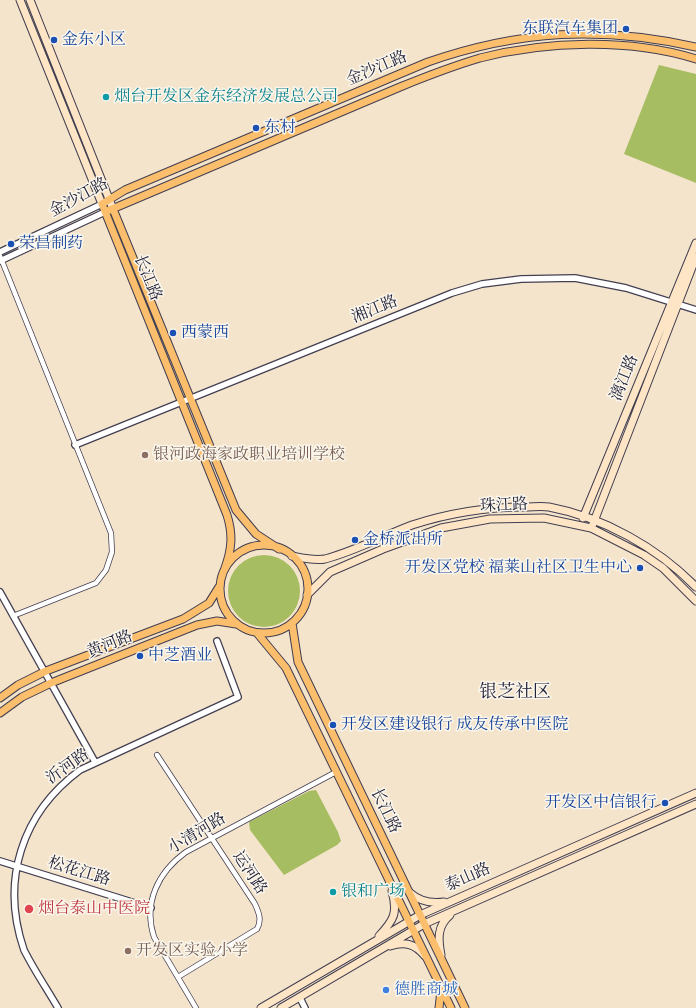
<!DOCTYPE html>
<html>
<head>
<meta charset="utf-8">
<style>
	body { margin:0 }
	canvas { display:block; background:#f5e4cc }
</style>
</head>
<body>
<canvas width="696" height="1008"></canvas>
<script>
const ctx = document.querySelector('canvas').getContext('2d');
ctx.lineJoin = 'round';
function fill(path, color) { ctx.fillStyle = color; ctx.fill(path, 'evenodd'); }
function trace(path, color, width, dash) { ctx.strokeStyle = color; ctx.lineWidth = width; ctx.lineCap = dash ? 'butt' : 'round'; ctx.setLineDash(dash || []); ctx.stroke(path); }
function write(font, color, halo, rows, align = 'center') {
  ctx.font = font + ' "Libre Bodoni","Noto Serif SC",serif'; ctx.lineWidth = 3; ctx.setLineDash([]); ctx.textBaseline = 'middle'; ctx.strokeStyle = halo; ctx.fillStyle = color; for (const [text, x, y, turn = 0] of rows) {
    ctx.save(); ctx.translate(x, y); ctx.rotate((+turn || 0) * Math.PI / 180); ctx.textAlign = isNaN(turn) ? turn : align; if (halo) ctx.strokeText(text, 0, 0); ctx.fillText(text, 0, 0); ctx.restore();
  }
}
const green = new Path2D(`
	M659 65 696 74V183L624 154Z
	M228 591a36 36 0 1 1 72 0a36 36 0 1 1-72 0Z
	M316 790 338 832 341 841 337 845 284 875 250 830 249 822 309 791Z`);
const minor = new Path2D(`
	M0 256 111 533 112 552 106 570 96 583 13 616
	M157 755 255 904C259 913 262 920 257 929L178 977
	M196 1008 154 937C143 903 158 872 186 852L336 772`);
const tertiary = new Path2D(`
	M0 252 102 204
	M0 261 105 212
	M75 445 452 293 482 284 521 279 575 278 626 288 696 310
	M0 592 95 762
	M0 861 151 908
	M300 998 305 1008
	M58 1008C47 989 34 970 24 950 0 880 22 813 80 770L238 697 217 641`);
const secondary = new Path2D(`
	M20 0 102 204
	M30 0 113 209
	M583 518 696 243
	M593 524 696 257
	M292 556C302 558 314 561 325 559 355 551 383 536 412 525 449 513 487 507 525 507 533 507 542 506 549 507 603 517 658 548 696 587
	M307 595 330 572 383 549 441 528 490 519 544 518 591 528 644 555 663 568 696 601
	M409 892C419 901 430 904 444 902
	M379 936C394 920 398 913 392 891
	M390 946C405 941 415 944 425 956
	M441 955C438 939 437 926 450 915
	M261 1008 420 915 696 793
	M281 1008 424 924 696 804`);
const primary = new Path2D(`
	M113 209 236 510 256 534 279 549
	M105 212 400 87C427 76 453 66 480 58 546 41 630 38 696 59
	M220 589a44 44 0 1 1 88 0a44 44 0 1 1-88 0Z
	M225 568C232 549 233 534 227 515L102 204 125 190 428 62C520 30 601 26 696 47
	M292 623 298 662 465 1008
	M257 633 286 668 451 1008
	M0 698 18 685 46 671 183 619 209 603 219 587
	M0 713 22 697 51 683 197 625 217 621 236 624
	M439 1008 441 990`);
const markers = [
	[626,29,4,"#1a4fb4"],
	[54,40,4,"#1a4fb4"],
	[106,97,4,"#0f9aa8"],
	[256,128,4,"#1a4fb4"],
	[11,244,4,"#1a4fb4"],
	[173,333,4,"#1a4fb4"],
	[145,455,4,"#8d6e63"],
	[355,540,4,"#1a4fb4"],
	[640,568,4,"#1a4fb4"],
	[140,656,4,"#1a4fb4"],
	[333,725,4,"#1a4fb4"],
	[665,803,4,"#1a4fb4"],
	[333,892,4,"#0f9aa8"],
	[29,909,5,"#e0444e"],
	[128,951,4,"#8d6e63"],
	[386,990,4,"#3f7fe0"]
];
const transitNames = [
	["东联汽车集团",618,29,"right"],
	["金东小区",62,40],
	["东村",264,128],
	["荣昌制药",19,244],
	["西蒙西",181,333],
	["金桥派出所",363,540],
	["开发区党校 福莱山社区卫生中心",632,568,"right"],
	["中芝酒业",148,656],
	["开发区建设银行 成友传承中医院",341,725],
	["开发区中信银行",657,803,"right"]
];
const streetNames = [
	["金沙江路",377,69,-23],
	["金沙江路",79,198,-28],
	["长江路",147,278,68],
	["湘江路",375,310,-22],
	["漓江路",625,378,-68],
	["珠江路",504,506,-3],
	["黄河路",110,645,-22],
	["沂河路",68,767,-35],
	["长江路",385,811,64],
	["小清河路",197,834,-31],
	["松花江路",79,872,17],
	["运河路",249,873,57],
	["泰山路",468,878,-24]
];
const cultureNames = [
	["烟台开发区金东经济发展总公司",114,97],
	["银和广场",341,892]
];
const educationNames = [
	["银河政海家政职业培训学校",153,455],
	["开发区实验小学",136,951]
];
const healthNames = [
	["烟台泰山中医院",38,909]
];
const shopNames = [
	["德胜商城",394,990]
];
const quarterNames = [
	["银芝社区",515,693]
];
fill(green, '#a6bd62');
trace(minor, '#423f51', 6);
trace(tertiary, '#423f51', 8);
trace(secondary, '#423f51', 9);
trace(primary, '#423f51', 9);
trace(minor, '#fff', 4.5);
trace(tertiary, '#fff', 5.5);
trace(secondary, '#fde5c5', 7);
trace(primary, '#fabe6d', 7);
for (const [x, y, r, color] of markers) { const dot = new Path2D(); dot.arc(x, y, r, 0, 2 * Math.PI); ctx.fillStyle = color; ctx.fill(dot); trace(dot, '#fbf7ec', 1.5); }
write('16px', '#164399', '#fbf7ec', transitNames, 'left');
write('16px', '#22223b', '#fbf7ec', streetNames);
write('16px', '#0d838f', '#fbf7ec', cultureNames, 'left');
write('16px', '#785e54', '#fbf7ec', educationNames, 'left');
write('16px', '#be3a42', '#fbf7ec', healthNames, 'left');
write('16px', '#366cbe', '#fbf7ec', shopNames, 'left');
write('18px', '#22223b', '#fbf7ec', quarterNames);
</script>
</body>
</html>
